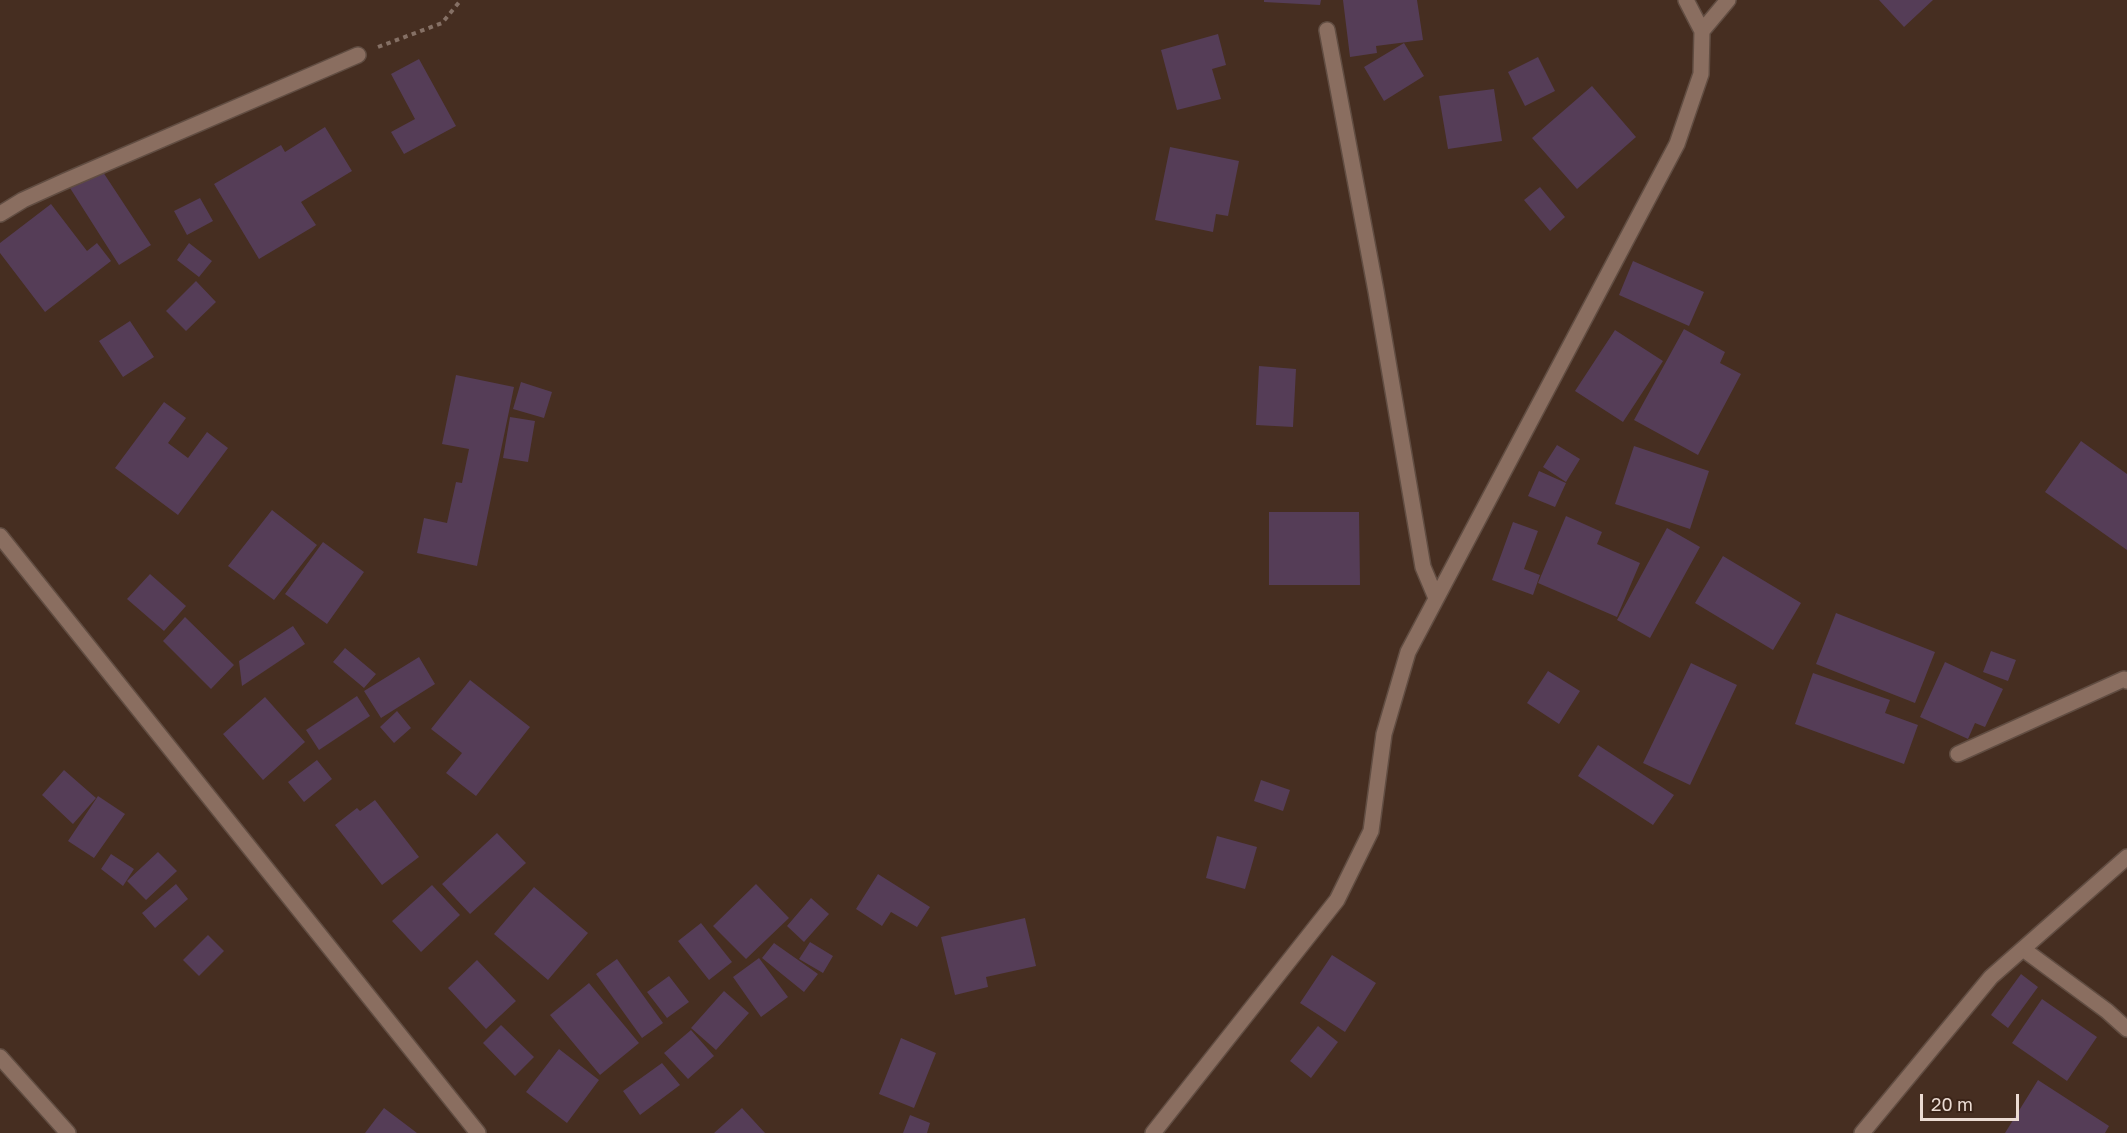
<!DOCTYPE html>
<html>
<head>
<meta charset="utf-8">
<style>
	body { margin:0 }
	#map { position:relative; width:2127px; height:1133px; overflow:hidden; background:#462e21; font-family:"Golos Text",sans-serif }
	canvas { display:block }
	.scale { position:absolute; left:1920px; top:1094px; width:99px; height:27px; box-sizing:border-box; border:3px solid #ebdbd3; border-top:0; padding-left:8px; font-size:18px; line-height:21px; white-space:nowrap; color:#ebdbd3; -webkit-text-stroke:4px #3b2418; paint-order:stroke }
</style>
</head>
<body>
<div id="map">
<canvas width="2127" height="1133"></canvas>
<div class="scale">20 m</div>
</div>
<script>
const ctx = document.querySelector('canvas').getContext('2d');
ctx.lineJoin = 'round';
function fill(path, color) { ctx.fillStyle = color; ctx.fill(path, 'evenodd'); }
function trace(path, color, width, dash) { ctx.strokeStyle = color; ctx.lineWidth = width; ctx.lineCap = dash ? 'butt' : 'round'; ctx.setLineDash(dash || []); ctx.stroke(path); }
const building = new Path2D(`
	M1264 0H1321L1320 5 1264 2Z
	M1343 0H1417L1423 40 1376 46 1377 53 1350 57Z
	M1879 0H1933L1904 27Z
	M1218 34 1226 65 1212 69 1221 99 1177 110 1161 50Z
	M1404 43 1424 76 1384 101 1364 67Z
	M1538 57 1555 91 1525 106 1508 72Z
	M419 59 456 126 404 154 391 132 415 119 391 74Z
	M1592 86 1636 137 1577 189 1532 138Z
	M1494 89 1502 141 1448 149 1439 96Z
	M325 127 352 171 301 202 316 225 259 259 214 184 281 145 285 152Z
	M1170 147 1239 161 1228 216 1216 214 1213 232 1155 220Z
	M101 169 151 245 119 265 70 188Z
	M1540 187 1565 217 1550 231 1524 200Z
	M200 198 213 221 187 235 174 211Z
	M51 204 87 251 97 243 111 261 45 312 0 253V243Z
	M189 243 212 261 199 277 177 260Z
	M1633 261 1704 292 1689 326 1619 295Z
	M196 281 216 302 186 331 166 311Z
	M130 321 154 357 123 377 99 341Z
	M1684 329 1725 352 1720 363 1741 374 1698 455 1634 420Z
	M1615 330 1663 361 1623 422 1575 391Z
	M1259 366 1296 369 1293 427 1256 425Z
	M456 375 514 387 477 566 417 553 424 518 447 523 456 482 462 483 469 449 442 444Z
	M521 382 552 392 544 418 513 409Z
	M164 402 186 418 168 443 188 458 207 432 228 448 178 515 115 468Z
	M510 417 535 421 528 462 503 458Z
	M2081 441 2127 474V550L2045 492Z
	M1557 445 1580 459 1566 482 1543 467Z
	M1634 446 1709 471 1690 529 1615 504Z
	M1539 471 1566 483 1555 507 1528 496Z
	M272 510 317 545 274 600 228 566Z
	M1269 512H1359L1360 585H1269Z
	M1566 516 1602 532 1597 544 1640 563 1617 617 1538 583Z
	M1513 522 1538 531 1524 569 1540 575 1533 595 1492 580Z
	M1667 528 1700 547 1650 638 1617 620Z
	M323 542 364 572 327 624 285 594Z
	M1723 556 1801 603 1773 650 1695 603Z
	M150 574 186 606 164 631 127 599Z
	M1836 613 1935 652 1915 703 1816 664Z
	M185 617 234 665 211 689 163 641Z
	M293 626 305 644 242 686 239 661Z
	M345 648 376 674 364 688 333 662Z
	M1991 651 2016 660 2008 681 1983 672Z
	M419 657 435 684 381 718 364 691Z
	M1945 662 2003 689 1985 727 1975 723 1968 739 1920 717Z
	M1691 663 1737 685 1690 785 1643 763Z
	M1548 671 1580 691 1559 724 1527 703Z
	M1813 673 1890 700 1885 713 1918 725 1904 764 1795 724Z
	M470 680 530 727 476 796 446 773 462 753 431 729Z
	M357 696 370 716 319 750 306 730Z
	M265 697 305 742 263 780 223 734Z
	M397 711 411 728 394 743 380 727Z
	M1598 745 1674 795 1653 825 1578 776Z
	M317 760 332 779 304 802 288 782Z
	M64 770 96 798 73 824 42 795Z
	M1261 780 1290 790 1283 811 1254 801Z
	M98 796 125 814 94 858 68 841Z
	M375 800 419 857 382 885 335 825 357 808 360 811Z
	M497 833 526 863 470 914 442 884Z
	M1217 836 1257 847 1245 889 1206 878Z
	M158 852 177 871 146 900 127 881Z
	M111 854 134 869 123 886 101 869Z
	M878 874 930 907 917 927 891 912 882 926 856 909Z
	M176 884 188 899 155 928 142 913Z
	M756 884 789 918 746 959 713 926Z
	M432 885 460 915 421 952 392 921Z
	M534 887 588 933 548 980 494 934Z
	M811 898 829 914 804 942 787 926Z
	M1025 918 1036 966 986 977 988 987 955 995 941 937Z
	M701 923 732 962 709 980 678 941Z
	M208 935 224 951 199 976 183 960Z
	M810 942 833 956 823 973 799 959Z
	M774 943 818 974 804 992 762 958Z
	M1332 955 1376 983 1345 1032 1300 1003Z
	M759 958 788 997 761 1017 733 977Z
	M617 959 663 1023 642 1038 596 974Z
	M477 960 516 1001 486 1029 448 988Z
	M2021 974 2038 987 2008 1028 1991 1015Z
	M669 976 689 1002 667 1018 647 992Z
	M589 983 639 1043 600 1075 550 1015Z
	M724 991 749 1013 716 1050 691 1028Z
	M2042 999 2097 1037 2067 1081 2012 1043Z
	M501 1025 534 1057 515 1076 483 1043Z
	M1318 1026 1338 1042 1311 1078 1290 1061Z
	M691 1030 714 1056 688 1079 664 1053Z
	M901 1038 936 1053 914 1108 879 1094Z
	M559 1049 599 1080 567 1123 526 1092Z
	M662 1063 680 1085 640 1115 623 1091Z
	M2038 1080 2109 1126 2105 1133H2005Z
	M384 1108 417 1133H365Z
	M742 1108 765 1133H714Z
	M910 1115 930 1123 927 1133H903Z`);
const path = new Path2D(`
	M378 47 442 23 461 0`);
const street = new Path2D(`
	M1327 30 1376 291 1423 567 1436 598
	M1702 31 1728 0
	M0 214 23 200 65 181 358 55
	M1958 754 2124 679 2127 681
	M2023 949 2107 1011 2127 1029
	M0 1057 68 1133
	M1153 1133 1337 900 1371 831 1384 734 1408 652 1677 144 1701 74 1702 31 1686 0
	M1862 1133 1991 977 2127 857`);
const secondary = new Path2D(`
	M0 536 478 1133`);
fill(building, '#553d57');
trace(street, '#614d42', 18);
trace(secondary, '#614d42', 18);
trace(path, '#857065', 4, [4.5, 4.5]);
trace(street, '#8a6e60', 15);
trace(secondary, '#8a6e60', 15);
</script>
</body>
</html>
